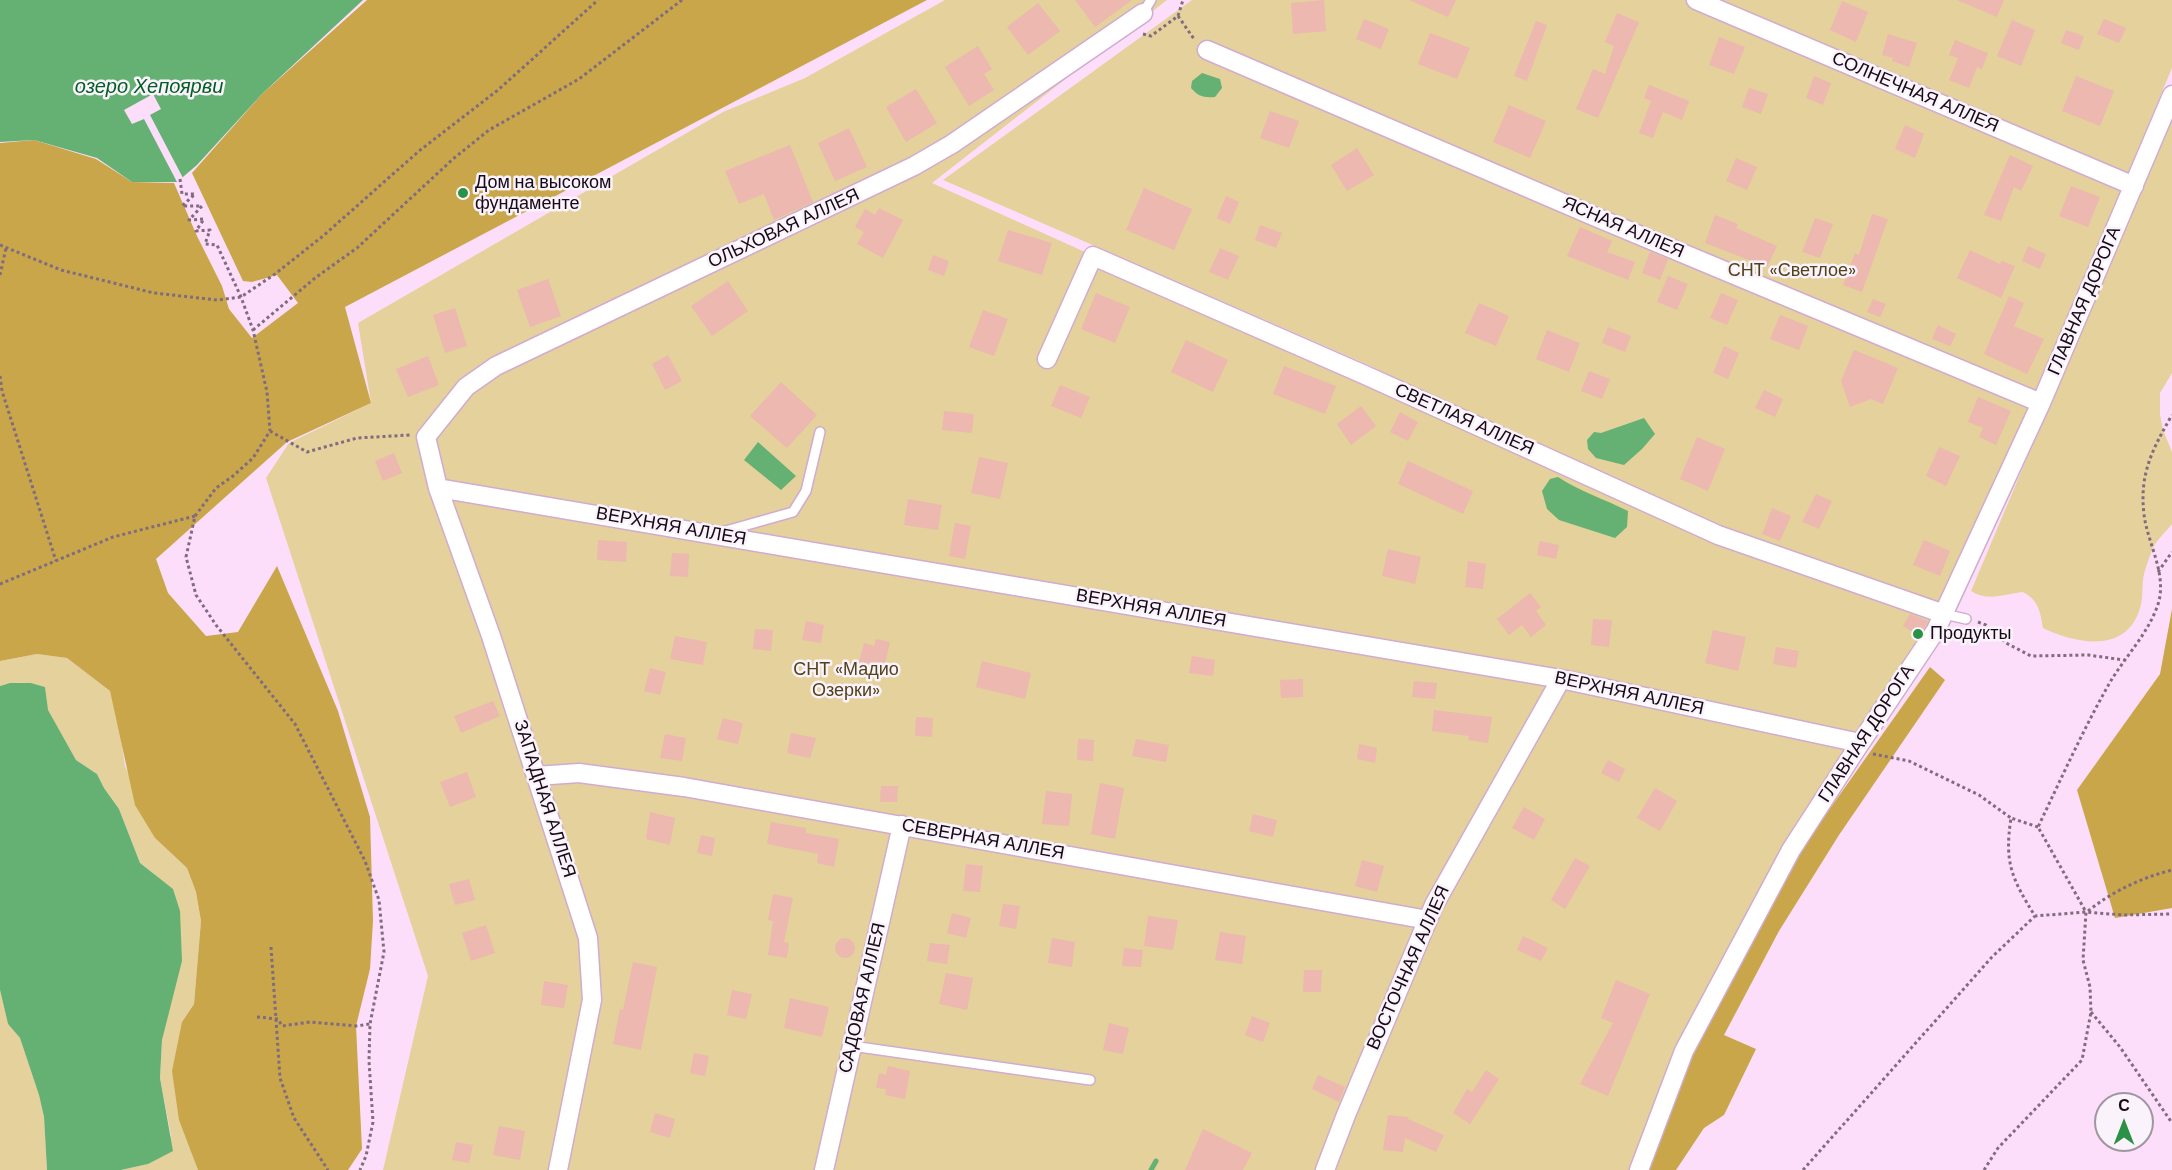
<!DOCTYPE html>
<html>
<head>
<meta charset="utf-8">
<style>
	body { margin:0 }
	#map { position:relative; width:2172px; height:1170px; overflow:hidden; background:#fddefa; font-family:"DM Sans",sans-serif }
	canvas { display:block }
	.north { position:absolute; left:2094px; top:1092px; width:60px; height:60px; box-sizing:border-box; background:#fbf3fb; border:2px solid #9f969f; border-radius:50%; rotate:0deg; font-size:16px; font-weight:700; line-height:24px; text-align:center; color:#160a16 }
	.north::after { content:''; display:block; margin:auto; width:21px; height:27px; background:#2a9147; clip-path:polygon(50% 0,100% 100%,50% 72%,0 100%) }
</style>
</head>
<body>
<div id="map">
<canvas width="2172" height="1170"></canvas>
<div class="north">С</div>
</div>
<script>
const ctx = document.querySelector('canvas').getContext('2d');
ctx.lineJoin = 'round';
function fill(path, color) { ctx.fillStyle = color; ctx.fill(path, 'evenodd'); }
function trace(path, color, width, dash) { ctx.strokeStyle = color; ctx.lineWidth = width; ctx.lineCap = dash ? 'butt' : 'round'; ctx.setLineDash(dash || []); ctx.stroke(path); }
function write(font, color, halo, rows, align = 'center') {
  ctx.font = font + ' "DM Sans",sans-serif'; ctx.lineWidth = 5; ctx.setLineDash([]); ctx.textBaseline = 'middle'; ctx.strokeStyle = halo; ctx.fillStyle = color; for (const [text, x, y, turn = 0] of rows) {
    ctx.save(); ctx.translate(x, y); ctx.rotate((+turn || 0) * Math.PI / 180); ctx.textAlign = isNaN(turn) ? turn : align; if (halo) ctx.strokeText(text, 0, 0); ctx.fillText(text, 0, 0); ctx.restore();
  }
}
const green = new Path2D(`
	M945 0H1167L932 183 1697 528 1371 366 943 180 1192 0H2172V68L1936 630 1770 896 1644 1170H383L428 976 266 478 289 443 371 403 358 323 723 112 805 78Z
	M2172 113V373L2160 393V415L2163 430 2172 452V524C2166 532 2156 540 2152 550 2149 559 2144 571 2143 580 2142 590 2143 599 2140 608 2127 654 2076 644 2043 628 2040 611 2039 601 2023 592 2004 594 1988 602 1971 591Z
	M37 654 67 658 110 691 120 732 125 766 155 838 187 868 196 892 201 921 194 1004 182 1022 193 1156 198 1170H121L148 1164 171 1136 160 1078 162 1040 167 1016 155 875 140 863 119 809 104 788 97 774 76 760 47 710 45 687C30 682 15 681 0 686V661Z
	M0 990 8 1024 20 1038 39 1095 44 1117 47 1170H0Z`);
const forest = new Path2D(`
	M367 0H927L345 307 371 403 287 442 156 559 168 593 206 636 238 632 277 566 338 711 370 817 373 921 370 969 356 1026 362 1149 348 1170H198L179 1120 172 1071 182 1022 194 1004 201 921 196 892 187 868 155 838 135 805 110 691 67 658 37 654 0 661V143L34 140 96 159 132 182 174 183 197 236 222 286 229 309 252 338 298 303 277 275 252 282 243 281 192 173 262 94Z
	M2172 609V908L2115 918 2077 790 2160 674Z
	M1930 667 1945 680 1839 835 1779 931 1724 1035 1756 1049 1724 1115 1704 1128 1676 1170H1646L1692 1054 1800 851Z`);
const water = new Path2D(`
	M0 0H363L262 94 197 165 177 182H132L97 158 34 140 0 142Z
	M1202 73 1220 79 1222 88 1215 97C1203 98 1198 96 1191 88L1192 81Z
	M1644 418 1655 434 1642 449 1624 465 1596 458 1588 449 1587 440 1594 432 1601 433Z
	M758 442 796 476 781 490 744 460Z
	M1558 477C1579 491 1604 499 1628 511L1627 527 1615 538 1559 520 1547 509 1542 491 1550 479Z
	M10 683H31L45 687 48 710 76 760 97 774 104 788 119 809 140 863 173 889 180 911 182 961 162 1040 160 1078 173 1151 148 1164 121 1170H47L44 1117 39 1095 20 1038 8 1024 0 990V686Z`);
const pier = new Path2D(`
	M153 94 161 109 150 115 183 178 177 182 144 119 132 124 124 110Z`);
const stream = new Path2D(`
	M1151 1170 1156 1161`);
const building = new Path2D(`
	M1075 0H1132L1095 27Z
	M1324 0 1326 31 1293 34 1291 3Z
	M1409 0H1456L1448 17Z
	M1957 0H2004L1997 17Z
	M1842 1 1868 12 1856 42 1830 30Z
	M1038 3 1060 31 1028 55 1007 27Z
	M1617 13 1639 22 1598 118 1576 109 1593 69 1605 74 1614 46 1605 42Z
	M1364 19 1389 29 1381 49 1356 39Z
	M2104 19 2126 28 2119 43 2097 34Z
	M2012 20 2035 30 2021 66 1997 56Z
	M1536 21 1547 25 1527 81 1514 76Z
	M2066 30 2084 36 2079 50 2061 43Z
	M1430 33 1470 48 1457 79 1418 64Z
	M1888 34 1917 43 1909 67 1892 61 1893 58 1882 55Z
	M1719 37 1745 47 1734 74 1709 65Z
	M1955 40 1988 53 1982 69 1977 67 1969 88 1949 80 1958 58 1949 55Z
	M978 46 992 69 984 74 994 90 969 106 945 67Z
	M1814 76 1831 83 1823 105 1806 98Z
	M2076 76 2114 91 2100 126 2062 111Z
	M1649 85 1689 101 1682 120 1663 112 1653 138 1639 133 1651 101 1644 98Z
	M1749 88 1768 94 1761 114 1742 107Z
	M916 89 937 123 906 142 886 107Z
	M1509 105 1546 121 1530 158 1493 142Z
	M1270 111 1299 121 1289 148 1260 138Z
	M1905 125 1924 134 1915 158 1895 149Z
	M849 128 867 167 835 181 818 143Z
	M790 145 813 202 774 220 764 194 739 204 725 171Z
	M1357 148 1374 175 1347 191 1331 165Z
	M2010 155 2033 166 2021 191 2014 187 2001 221 1984 215Z
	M1736 158 1757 167 1747 190 1726 181Z
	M2071 186 2100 197 2088 227 2059 216Z
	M1144 188 1192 209 1174 250 1126 230Z
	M1226 196 1239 202 1230 224 1217 218Z
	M879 208 903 220 883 258 857 244 864 232 855 227 865 209 875 215Z
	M1872 214 1888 219 1862 292 1843 285 1855 253 1859 255Z
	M1715 215 1738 224 1736 228 1777 246 1767 267 1705 243Z
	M1815 218 1833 224 1820 258 1802 252Z
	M1260 225 1282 233 1276 248 1255 240Z
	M1580 227 1612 241 1607 252 1635 262 1628 280 1567 256Z
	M1008 230 1052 243 1042 275 998 261Z
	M2028 246 2046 254 2040 269 2022 261Z
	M1220 248 1239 256 1228 280 1209 272Z
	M1970 250 2000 264 2002 261 2015 266 2001 298 1957 278Z
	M1650 252 1668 259 1660 280 1642 273Z
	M933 255 949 261 944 276 928 270Z
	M1668 276 1688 284 1677 310 1657 302Z
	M548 279 561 316 530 327 517 290Z
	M728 281 748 311 712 336 691 306Z
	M1096 293 1130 307 1115 343 1081 329Z
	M1721 293 1738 300 1727 325 1710 318Z
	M2009 296 2024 303 2014 326 2044 339 2027 374 1984 354Z
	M1873 299 1886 304 1880 317 1867 312Z
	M1479 303 1509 316 1496 346 1465 333Z
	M455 308 467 346 445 353 433 315Z
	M983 310 1008 319 994 356 969 347Z
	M1780 315 1808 326 1799 350 1770 339Z
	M1938 325 1956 334 1950 346 1932 339Z
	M1608 327 1631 336 1625 352 1602 343Z
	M1547 330 1580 343 1569 372 1536 359Z
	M1186 340 1228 360 1213 392 1171 372Z
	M1724 346 1739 353 1728 379 1713 373Z
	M1854 350 1898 368 1883 404 1871 399 1850 407 1841 381Z
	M668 355 682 381 665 390 652 364Z
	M428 356 439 385 408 397 396 369Z
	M1284 366 1336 386 1325 414 1273 394Z
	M1589 371 1610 379 1602 399 1581 391Z
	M781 382 817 415 787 448 750 416Z
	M1060 385 1090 397 1081 418 1051 406Z
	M1764 390 1783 399 1775 417 1755 408Z
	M1978 397 2011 411 1996 445 1979 437 1983 428 1968 422Z
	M1361 406 1376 426 1351 445 1337 424Z
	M944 411 974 414 972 433 942 430Z
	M1400 412 1418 422 1408 441 1390 432Z
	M1697 437 1725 449 1708 491 1680 479Z
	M1939 447 1960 456 1946 486 1926 476Z
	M394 453 402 473 383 481 375 461Z
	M979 457 1008 463 1000 499 971 493Z
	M1408 461 1473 491 1463 514 1398 484Z
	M1816 494 1832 501 1819 529 1802 522Z
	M908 499 942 505 938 530 904 525Z
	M1772 508 1791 516 1780 541 1762 534Z
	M955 523 971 526 965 559 949 556Z
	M598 540 627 542 626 562 597 560Z
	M1924 540 1950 551 1940 576 1913 565Z
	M1540 541 1559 545 1556 559 1537 555Z
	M1388 549 1421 557 1415 584 1382 576Z
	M672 553 689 554 688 577 670 576Z
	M1468 561 1486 564 1483 589 1465 587Z
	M1530 593 1541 607 1536 611 1546 625 1531 637 1522 625 1509 635 1497 619Z
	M1910 614 1928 621 1919 636 1903 626Z
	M1593 619 1612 620 1609 647 1591 645Z
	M806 621 824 625 821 643 802 640Z
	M755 629 773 630 771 651 753 649Z
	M1713 630 1746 637 1738 671 1705 663Z
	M675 636 707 642 703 665 670 659Z
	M876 639 890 642 884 668 859 662 864 643 874 646Z
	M1776 647 1799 651 1796 668 1773 664Z
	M1192 656 1215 660 1213 676 1189 673Z
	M982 661 1031 673 1025 699 976 687Z
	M650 668 666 672 660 695 644 691Z
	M1303 679V697L1281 698 1280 680Z
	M1414 681 1437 683 1435 699 1412 697Z
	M493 701 500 716 461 733 454 716Z
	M1434 710 1492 717 1488 743 1468 740 1469 736 1432 731Z
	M916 717 933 718 932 737 915 736Z
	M723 718 743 723 738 744 717 739Z
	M791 733 816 738 810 758 787 753Z
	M665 734 686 738 682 761 660 758Z
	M1078 739 1094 740 1093 761 1077 760Z
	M1136 739 1169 745 1166 762 1132 756Z
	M1359 744 1377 748 1375 763 1357 759Z
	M1608 760 1625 769 1619 782 1601 773Z
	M467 772 476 797 450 807 440 782Z
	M1100 783 1124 788 1115 839 1091 834Z
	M881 786H898L897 802H880Z
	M1655 788 1677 801 1660 831 1637 818Z
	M1046 791 1072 794 1069 826 1042 824Z
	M1524 807 1545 819 1534 840 1512 828Z
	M650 812 675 818 670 845 646 839Z
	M1253 814 1277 820 1273 837 1249 831Z
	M771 822 806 828V833L839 839 834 867 817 863 818 854 767 844Z
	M701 835 715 838 712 856 697 853Z
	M1575 858 1590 866 1565 909 1551 900Z
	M1362 860 1384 866 1377 892 1355 886Z
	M966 864 983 866 980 892 963 891Z
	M469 879 475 900 455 905 449 884Z
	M773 894 793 898 784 942 789 943 787 958 768 955 773 921 768 920Z
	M1003 904 1020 906 1016 929 999 926Z
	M952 913 971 918 966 938 947 933Z
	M1148 916 1178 920 1173 950 1144 946Z
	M486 925 495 953 471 961 462 933Z
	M1220 932 1246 936 1242 964 1215 960Z
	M1523 936 1548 948 1541 961 1517 950Z
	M1052 938 1075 942 1072 967 1048 963Z
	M835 948a10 10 0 1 1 20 0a10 10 0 1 1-20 0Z
	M930 943 950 945 947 964 927 961Z
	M1124 948 1143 950 1141 967 1122 966Z
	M633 962 657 967 641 1050 613 1044 620 1009 623 1010Z
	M1304 970H1322L1321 992H1303Z
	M946 973 973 978 967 1010 939 1004Z
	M1616 980 1650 994 1608 1096 1580 1084 1613 1023 1601 1018Z
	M544 981 568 985 564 1008 541 1005Z
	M732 990 752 994 746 1019 727 1015Z
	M790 998 829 1007 822 1037 784 1028Z
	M1252 1016 1270 1023 1263 1042 1245 1035Z
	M1109 1023 1129 1028 1123 1054 1103 1050Z
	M694 1053 709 1056 705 1076 690 1073Z
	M888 1066 910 1071 905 1099 885 1095 886 1089 876 1088 879 1073 886 1075Z
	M1486 1070 1499 1079 1470 1124 1453 1113 1467 1089 1472 1092Z
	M1318 1075 1345 1087 1339 1102 1312 1089Z
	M655 1113 675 1119 670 1138 650 1132Z
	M1388 1115 1408 1117V1119L1444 1135 1436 1152 1405 1138 1403 1152 1383 1150Z
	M499 1126 525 1131 520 1160 493 1155Z
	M1203 1129 1252 1153 1243 1170H1185Z
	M456 1142 473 1145 469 1163 452 1160Z`);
const path = new Path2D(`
	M1178 16 1194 39
	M1143 34 1151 36 1178 16 1183 0
	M180 179 182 194H195L182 206H202L189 220 204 219 196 231 210 230 205 244 217 245 241 297 253 330 267 392 270 431 253 458 233 476 216 488 195 516 186 557 196 595 216 625 295 724 365 861 379 900 384 952 370 1024 369 1061 373 1122 366 1156 360 1170
	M0 245 61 270 154 293 217 300 241 297 275 274 323 236 419 151 498 90 598 0
	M0 275 6 248
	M253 330 315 278 357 248 453 159 489 130 579 79 682 0
	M0 376 2 391 56 561
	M270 431 307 452 357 438 410 435
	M2158 572 2172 552
	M0 584 113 537 195 516
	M1978 622 1986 625 2006 643 2031 656 2088 655 2124 660
	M1873 754 1909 761 1979 795 2011 818
	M2038 827 2011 818C2004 863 2012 879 2035 916L2086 912 2123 915 2172 914
	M2088 911C2113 891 2141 878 2172 870
	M271 947 280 1078 294 1118 328 1170
	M2091 1012 2120 1047 2172 1123
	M257 1017 278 1019 282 1026 310 1022 356 1026 370 1024
	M1803 1170 1992 957 2035 916
	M1984 1170 1998 1148 2082 1060 2091 1012 2090 987 2083 960 2086 912 2038 827C2061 779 2083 730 2109 684 2124 658 2147 635 2157 607 2169 576 2147 543 2144 514 2139 474 2153 448 2172 415`);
const service = new Path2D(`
	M1143 13 1151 0
	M722 532 793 512 806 491 820 432
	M1944 614 1966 619
	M852 1046 1090 1080`);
const minor = new Path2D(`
	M1696 0 2134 186
	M1207 50 1591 215 2041 403
	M1047 359 1093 256 1365 375 1718 535 1944 614
	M438 488 1561 679 1860 743
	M536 776 579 773 684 787 1428 920
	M558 1170 592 1000 588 938 491 636 438 488 426 437 466 387 496 366 914 166 952 144 1143 13
	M824 1170 902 825
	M1325 1170 1346 1115 1434 905 1561 679
	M1639 1170 1684 1051 1791 850 1855 751 1936 630 2041 403 2172 95`);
const markers = [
	[463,193,6,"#2a9147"],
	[1918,634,6,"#2a9147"]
];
const streetNames = [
	["СОЛНЕЧНАЯ АЛЛЕЯ",1915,93,23],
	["ЯСНАЯ АЛЛЕЯ",1623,228,23],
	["ОЛЬХОВАЯ АЛЛЕЯ",784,229,-25],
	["ГЛАВНАЯ ДОРОГА",2085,301,-67],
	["СВЕТЛАЯ АЛЛЕЯ",1464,420,24],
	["ВЕРХНЯЯ АЛЛЕЯ",671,527,10],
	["ВЕРХНЯЯ АЛЛЕЯ",1151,609,10],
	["ВЕРХНЯЯ АЛЛЕЯ",1629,694,12],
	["ГЛАВНАЯ ДОРОГА",1867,734,-57],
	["ЗАПАДНАЯ АЛЛЕЯ",544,799,72],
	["СЕВЕРНАЯ АЛЛЕЯ",983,840,10],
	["ВОСТОЧНАЯ АЛЛЕЯ",1409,968,-66],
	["САДОВАЯ АЛЛЕЯ",863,998,-77]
];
const poiNames = [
	["Дом на высоком",475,183],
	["фундаменте",475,204],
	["Продукты",1930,634]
];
const parkNames = [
	["СНТ «Светлое»",1792,271],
	["СНТ «Мадио",846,670],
	["Озерки»",846,691]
];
const waterNames = [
	["озеро Хепоярви",149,88]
];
fill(green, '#e5d19c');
fill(forest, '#c8a649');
fill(water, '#65b173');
fill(pier, '#fddefa');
trace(stream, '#65b173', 5);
fill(building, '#ecb8af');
trace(service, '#d1acce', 12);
trace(minor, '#d1acce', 21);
trace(path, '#806b7f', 3, [3, 3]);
trace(service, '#fff', 9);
trace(minor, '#fff', 18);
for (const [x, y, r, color] of markers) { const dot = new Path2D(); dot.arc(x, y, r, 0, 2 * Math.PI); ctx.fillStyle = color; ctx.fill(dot); trace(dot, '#fbf3fb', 2); }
write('18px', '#160a16', '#fbf3fb', streetNames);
write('18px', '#160a16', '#fbf3fb', poiNames, 'left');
write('18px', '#51421b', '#fbf3fb', parkNames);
write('italic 20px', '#015e24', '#fbf3fb', waterNames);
</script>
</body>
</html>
